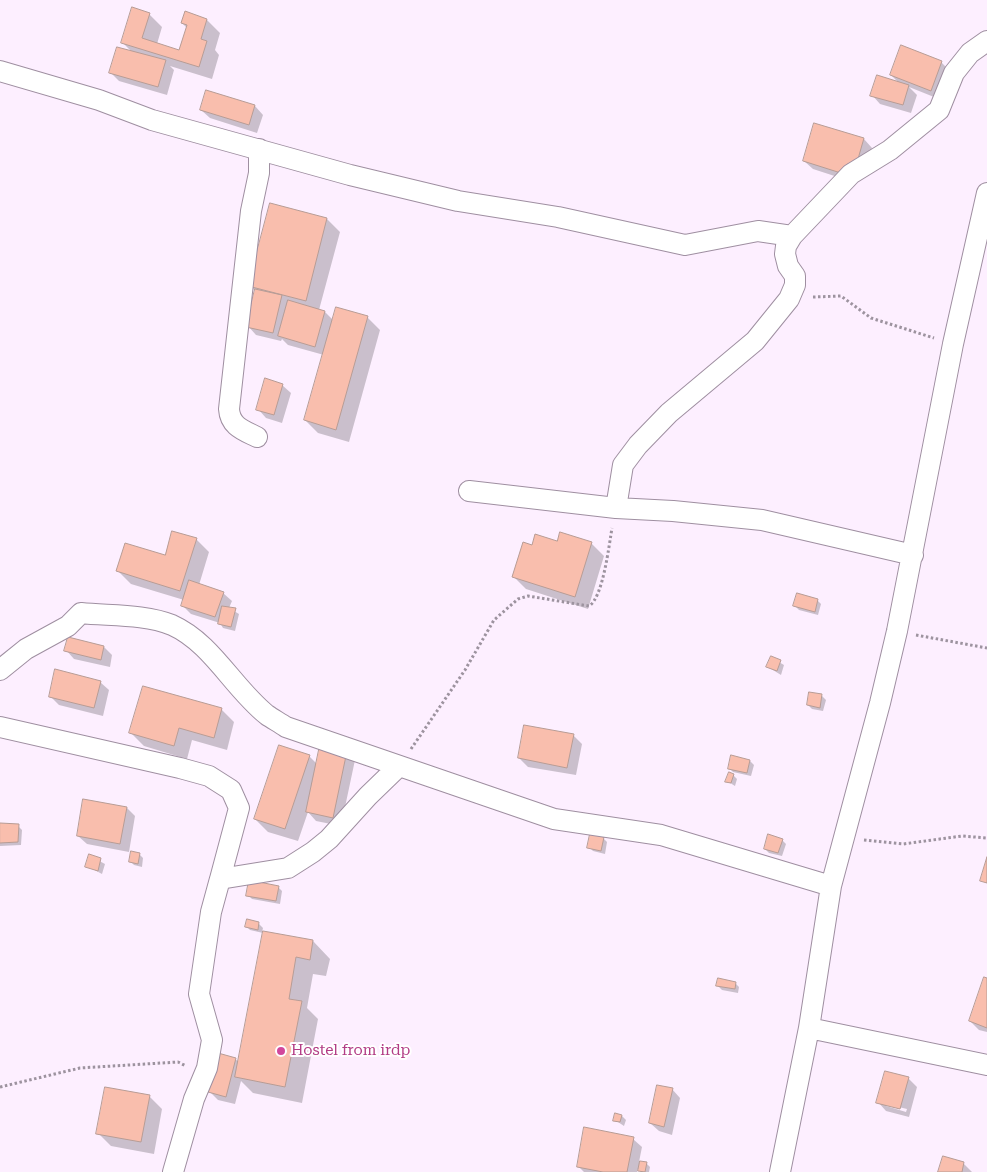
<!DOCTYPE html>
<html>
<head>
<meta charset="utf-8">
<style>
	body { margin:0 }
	canvas { display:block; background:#fdefff }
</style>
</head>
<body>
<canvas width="987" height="1172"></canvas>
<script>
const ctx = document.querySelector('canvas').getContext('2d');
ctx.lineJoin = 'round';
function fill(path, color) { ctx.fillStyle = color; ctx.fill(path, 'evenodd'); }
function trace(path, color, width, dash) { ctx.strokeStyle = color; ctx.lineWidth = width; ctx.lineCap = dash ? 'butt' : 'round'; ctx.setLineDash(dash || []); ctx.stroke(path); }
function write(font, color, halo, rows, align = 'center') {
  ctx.font = font + ' "Roboto Serif",serif'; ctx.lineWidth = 4; ctx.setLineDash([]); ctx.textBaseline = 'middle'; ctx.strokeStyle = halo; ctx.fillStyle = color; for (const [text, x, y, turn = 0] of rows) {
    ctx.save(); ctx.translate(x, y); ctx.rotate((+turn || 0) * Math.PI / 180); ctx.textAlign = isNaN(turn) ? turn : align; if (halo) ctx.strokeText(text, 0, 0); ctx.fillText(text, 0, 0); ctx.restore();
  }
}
const shadow = new Path2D(`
	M149 14 162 27 157 44 180 51 187 28 182 23 207 20 220 33 215 50 219 55 212 79 170 66 174 70 167 95 119 81 111 73 133 53 123 43Z
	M941 62 950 71 939 99 909 87 917 95 911 113 880 104 872 95 900 84 891 75Z
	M255 106 263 115 257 133 210 118 201 110Z
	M864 139 872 148 864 174 853 182 813 169 804 161Z
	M271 204 327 219 340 232 319 310 325 312 333 320 367 317 380 330 349 442 318 433 305 420 324 355 288 345 282 339 281 341 256 335 248 326 256 292 249 285Z
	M282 385 291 393 282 423 266 418 258 409Z
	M196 539 209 552 199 585 223 593 232 601 229 608 239 614 235 631 223 628 220 623 191 614 182 605 184 600 131 584 118 571 166 556Z
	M558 542 591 543 604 556 588 609 526 589 513 576 533 547Z
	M817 600 821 604 818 615 799 610 795 606Z
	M69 638 104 647 112 655 110 667 74 659 66 650Z
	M772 658 784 665 781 675 768 667Z
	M100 682 109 690 103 716 59 705 50 696Z
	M810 693 822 696 826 700 823 711 812 709 808 705Z
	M221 709 234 722 227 750 192 740 187 759 144 746 131 733Z
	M573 735 582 744 576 775 528 767 519 758Z
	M321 746 355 760 341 826 316 821 308 812 298 841 268 832 255 819 309 756 317 764Z
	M750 761 754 765 751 776 733 772 729 768Z
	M733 775 737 779 735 786 727 781Z
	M127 808 135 816 129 852 87 844 78 836Z
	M0 824 18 826 22 830 21 845 0 846Z
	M603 838 607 842 605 854 593 851 589 847Z
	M782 840 786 844 782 856 769 853 765 849Z
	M139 854 143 858 142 867 134 865 130 861Z
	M90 856 105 864 102 874 87 866Z
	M278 887 282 891 280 904 252 899 248 895Z
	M259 924 263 928 262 932 313 941 330 959 326 976 313 974 307 1008 318 1019 302 1103 253 1093 241 1081 235 1104 218 1100 210 1092 235 1059 239 1062 263 933 250 930 246 926Z
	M987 980V1032L979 1030 970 1021Z
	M735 983 739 987 738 993 722 990 718 986Z
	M908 1078 917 1087 909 1117 886 1111 878 1102ZM886 1104 907 1109 906 1112 886 1106Z
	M672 1089 680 1098 672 1135 659 1131 650 1123Z
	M149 1096 162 1109 154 1154 111 1146 98 1133Z
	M622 1116 626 1120 624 1126 615 1120Z
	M633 1139 642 1147 639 1162 646 1163 650 1167 649 1172H641L638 1169 637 1172H584L578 1166Z
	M944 1158 964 1164 972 1172H940Z`);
const building = new Path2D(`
	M132 7 150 13 142 38 179 50 187 25 181 23 185 11 207 19 201 39 207 41 199 67 121 43Z
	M901 45 942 61 931 91 890 75Z
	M117 47 166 60 158 87 109 73Z
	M877 75 909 85 903 105 870 96Z
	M206 90 255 105 249 125 200 110Z
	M814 123 864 138 856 166 847 164 844 174 803 161Z
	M270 203 327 218 306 301 248 286Z
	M255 289 282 295 273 333 246 327Z
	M288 300 325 311 315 347 278 336Z
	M336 307 368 316 336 430 304 420Z
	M265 378 283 384 274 415 256 410Z
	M172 531 197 538 180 591 116 571 125 543 165 555Z
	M560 532 592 542 575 597 512 577 523 542 532 545 535 534 557 541Z
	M189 580 224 592 215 617 181 606Z
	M797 593 818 599 815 612 793 606Z
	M222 606 236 608 231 627 218 624Z
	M68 637 104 646 101 660 64 651Z
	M771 656 781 660 777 671 766 667Z
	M55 669 101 681 94 708 49 697Z
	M143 686 222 708 214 738 179 728 174 746 129 733Z
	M809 692 822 694 820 708 807 705Z
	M524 725 574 734 567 768 518 758Z
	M279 745 310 755 285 829 254 819Z
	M320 745 347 751 333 818 306 812Z
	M731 755 750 760 747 773 728 769Z
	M729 772 734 774 731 783 725 782Z
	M83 799 127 807 120 844 77 836Z
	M0 823 19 824 18 842 0 843Z
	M590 834 604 837 601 851 587 848Z
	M768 834 783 839 778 853 764 849Z
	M131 851 140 853 138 864 129 862Z
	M89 854 101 858 98 871 85 867Z
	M987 857V883L980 881Z
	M249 880 279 886 276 901 246 896Z
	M247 919 259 922 258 930 245 927Z
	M263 931 313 940 310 960 296 957 289 999 302 1001 285 1087 235 1077Z
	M984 977 987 978V1028L969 1021Z
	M718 978 736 982 735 989 716 986Z
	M218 1053 236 1058 226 1097 208 1092Z
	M885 1071 909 1077 900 1109 876 1103Z
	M657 1085 673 1088 664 1127 649 1123Z
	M105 1087 150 1095 141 1142 96 1134Z
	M615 1113 622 1115 620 1122 613 1121Z
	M584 1127 634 1137 627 1172H603L577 1167Z
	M943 1156 964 1162 962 1172H938Z
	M640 1161 647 1162 645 1172 638 1171Z`);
const path = new Path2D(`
	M813 297 841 296 871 318 934 338
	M916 635 987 648
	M411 749 465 670 494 620 518 599 528 596 589 606C603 598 609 545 612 528
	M864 840 903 844 962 836 987 838
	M0 1087 80 1068 178 1062 186 1066`);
const street = new Path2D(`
	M0 71 99 100 152 120 350 175 458 201 558 217 685 245 758 231 792 236
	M257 437C243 430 230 426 229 409L251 211 259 173V149
	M469 491 616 508 673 511 762 520 913 555
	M616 508 623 465 638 445 669 413 755 341 789 299 795 285V276L788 266 785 254 786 246 792 236 851 174 890 150 939 110 954 73 970 53 987 41
	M0 670 26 649 68 626 81 613C109 616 145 614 172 625 212 643 233 688 267 715 273 719 280 723 286 727L554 819 661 835 831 886
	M0 727 180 768 209 776 231 790 239 808 220 879
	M809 1028 987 1065
	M173 1172 194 1099 207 1068 212 1040 199 994 211 912 220 879 288 868 313 852 329 839 368 796 399 766
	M780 1172 809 1028 831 886 880 703 897 631 953 344 987 193`);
const markers = [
	[281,1051,5,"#d1479c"]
];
const hotelNames = [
	["Hostel from irdp",291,1051]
];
fill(shadow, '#0003');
fill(building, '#f9bead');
trace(building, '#b79c95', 1);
trace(street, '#9f8fa1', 22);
trace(path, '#9d939f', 3, [2.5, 2.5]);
trace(street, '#fff', 20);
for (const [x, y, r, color] of markers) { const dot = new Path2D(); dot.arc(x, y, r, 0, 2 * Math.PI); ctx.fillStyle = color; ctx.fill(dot); trace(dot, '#fff', 2); }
write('15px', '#b23c85', '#fff', hotelNames, 'left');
</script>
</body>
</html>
